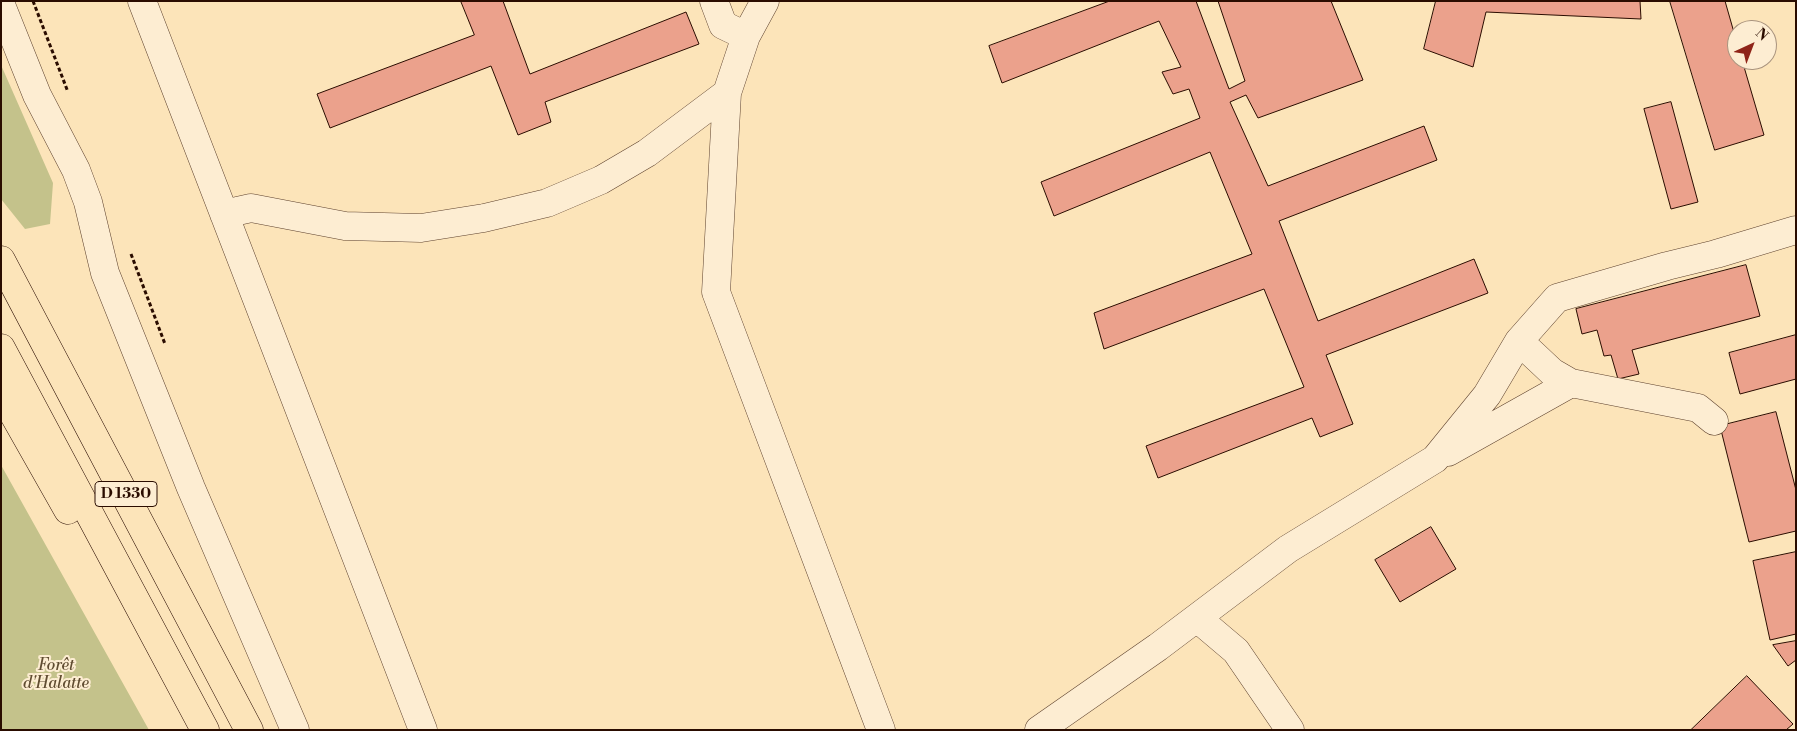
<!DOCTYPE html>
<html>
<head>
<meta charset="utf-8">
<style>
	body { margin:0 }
	#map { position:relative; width:1797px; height:731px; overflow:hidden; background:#fce4b9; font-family:"Libre Bodoni",serif }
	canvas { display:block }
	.frame { position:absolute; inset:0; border:2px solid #2a0c00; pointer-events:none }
	.north { position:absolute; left:1727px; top:20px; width:50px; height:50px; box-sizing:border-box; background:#fdedd2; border:1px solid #a9937e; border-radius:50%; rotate:43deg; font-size:14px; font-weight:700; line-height:20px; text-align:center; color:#2a0c00 }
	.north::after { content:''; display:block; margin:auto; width:18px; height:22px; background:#8f2418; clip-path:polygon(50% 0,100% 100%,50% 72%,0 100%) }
</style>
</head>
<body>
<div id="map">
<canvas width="1797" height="731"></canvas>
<div class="frame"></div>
<div class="north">N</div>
</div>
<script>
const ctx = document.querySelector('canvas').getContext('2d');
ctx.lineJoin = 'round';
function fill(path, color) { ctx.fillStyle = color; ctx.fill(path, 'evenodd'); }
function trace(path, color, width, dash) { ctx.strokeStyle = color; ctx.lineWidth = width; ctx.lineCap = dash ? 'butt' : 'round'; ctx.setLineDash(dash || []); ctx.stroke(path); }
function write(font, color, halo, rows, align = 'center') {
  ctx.font = font + ' "Libre Bodoni",serif'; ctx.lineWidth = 4; ctx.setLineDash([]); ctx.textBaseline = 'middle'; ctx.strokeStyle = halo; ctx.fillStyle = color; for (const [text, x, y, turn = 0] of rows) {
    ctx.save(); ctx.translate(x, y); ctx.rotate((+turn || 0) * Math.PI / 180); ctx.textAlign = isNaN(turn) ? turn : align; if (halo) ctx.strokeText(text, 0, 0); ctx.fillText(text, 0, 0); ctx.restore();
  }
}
const green = new Path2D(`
	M1 65 53 183 50 224 25 229 1 199Z
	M1 465 149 730H1Z`);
const building = new Path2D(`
	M461 1H503L530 74 686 12 699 44 545 102 551 122 518 135 491 66 330 128 317 94 474 35Z
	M1110 1H1196L1229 89 1245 81 1218 1H1331L1363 80 1258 118 1246 95 1230 102 1268 186 1424 126 1437 160 1279 221 1318 321 1474 259 1488 293 1326 355 1353 424 1320 437 1312 418 1158 478 1146 446 1304 387 1264 289 1104 349 1094 313 1252 254 1210 152 1054 216 1041 182 1200 118 1189 89 1173 94 1162 72 1181 67 1159 21 1002 83 989 46Z
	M1436 1H1640L1641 19 1486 12 1473 67 1424 49Z
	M1670 1H1725L1737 43V60H1742L1764 135 1715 150Z
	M1671 102 1698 202 1671 209 1644 109Z
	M1746 265 1760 316 1632 350 1639 374 1618 379 1611 355 1604 356 1597 330 1582 334 1576 309Z
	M1796 335V379L1740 394 1729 353Z
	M1776 412 1796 490V531L1749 542 1720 426Z
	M1431 527 1456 569 1400 602 1375 560Z
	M1796 552V634L1770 640 1753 561Z
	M1796 641V660L1788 666 1773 645Z
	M1747 676 1793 724 1786 730H1691Z`);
const path = new Path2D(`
	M33 1 68 92
	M131 254 165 344`);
const minor = new Path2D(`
	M142 1 423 730
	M714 1 723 25 746 36
	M765 1 746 36 727 93 716 292 881 730
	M1 5 37 95 76 170 88 202 105 273 191 488 295 730
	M224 214 251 208 345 226 421 228 484 218 547 203 601 180 647 153 727 93
	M1519 341 1552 372 1571 383
	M1448 452 1571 383 1698 408 1714 421
	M1197 618 1236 651 1290 730
	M1039 730 1158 647 1288 549 1435 459 1487 395 1519 341 1557 298 1667 266 1716 254 1796 230`);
const major = new Path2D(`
	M1 260 249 730
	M1 348 205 730
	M1 392 68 510`);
const shields = [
	[126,494,62]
];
const shieldNames = [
	["D 1330",126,494]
];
const parkNames = [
	["Forêt",56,666],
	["d'Halatte",56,684]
];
fill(green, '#c4c28b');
fill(building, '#eba18c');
trace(building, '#2a0c00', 1);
trace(minor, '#5e422e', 29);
trace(major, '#2a0c00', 29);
trace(path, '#2a0c00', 3, [4, 2.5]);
trace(minor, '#fdedd2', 28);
trace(major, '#fce4b9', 28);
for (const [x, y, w] of shields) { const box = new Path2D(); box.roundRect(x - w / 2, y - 12.5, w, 25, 4); ctx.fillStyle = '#fdedd2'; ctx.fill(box); trace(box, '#2a0c00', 1); }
write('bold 15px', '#2a0c00', null, shieldNames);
write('italic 16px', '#604c31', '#fdedd2', parkNames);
</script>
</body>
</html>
